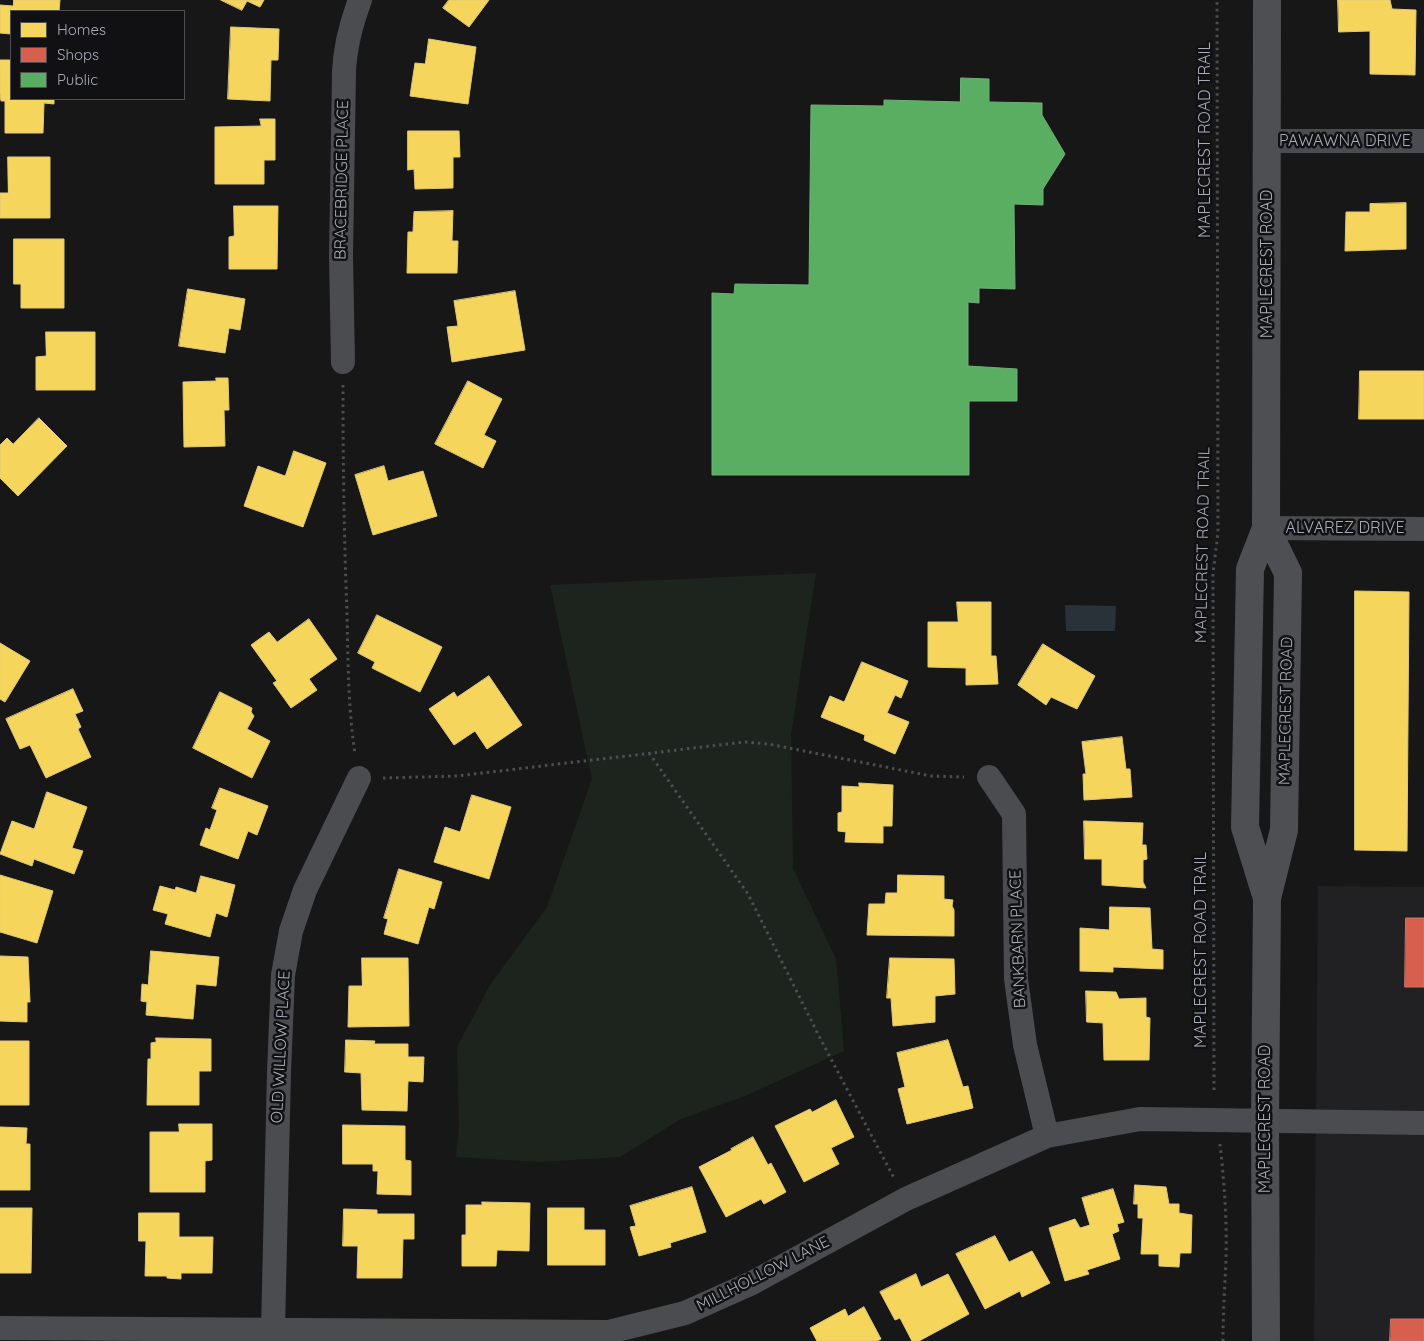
<!DOCTYPE html>
<html>
<head>
<meta charset="utf-8">
<style>
	body { margin:0 }
	#map { position:relative; width:1424px; height:1341px; overflow:hidden; background:#171717; font-family:Quicksand,sans-serif }
	canvas { display:block }
	.legend { position:absolute; left:10px; top:10px; width:175px; height:90px; box-sizing:border-box; background:#111113; border:1px solid #4d4f55; margin:0; padding:6px 9px; list-style:none; font-size:15px; color:#a8adb8 }
	.legend li { display:flex; align-items:center; gap:10px; height:25px }
	.legend b { width:25px; border:1px solid #4d4f55 }
</style>
</head>
<body>
<div id="map">
<canvas width="1424" height="1341"></canvas>
<ul class="legend">
<li><b style="height:14px;background:#f6d55c"></b>Homes</li>
<li><b style="height:14px;background:#d6604d"></b>Shops</li>
<li><b style="height:14px;background:#5aae61"></b>Public</li>
</ul>
</div>
<script>
const ctx = document.querySelector('canvas').getContext('2d');
ctx.lineJoin = 'round';
function fill(path, color) { ctx.fillStyle = color; ctx.fill(path, 'evenodd'); }
function trace(path, color, width, dash) { ctx.strokeStyle = color; ctx.lineWidth = width; ctx.lineCap = dash ? 'butt' : 'round'; ctx.setLineDash(dash || []); ctx.stroke(path); }
function write(font, color, halo, rows, align = 'center') {
  ctx.font = font + ' Quicksand,sans-serif'; ctx.lineWidth = 5; ctx.setLineDash([]); ctx.textBaseline = 'middle'; ctx.strokeStyle = halo; ctx.fillStyle = color; for (const [text, x, y, turn = 0] of rows) {
    ctx.save(); ctx.translate(x, y); ctx.rotate((+turn || 0) * Math.PI / 180); ctx.textAlign = isNaN(turn) ? turn : align; if (halo) ctx.strokeText(text, 0, 0); ctx.fillText(text, 0, 0); ctx.restore();
  }
}
const built = new Path2D(`
	M1318 886 1424 887V1341H1314Z`);
const green = new Path2D(`
	M816 573 791 734 793 868 836 959 844 1051 745 1096 681 1119 620 1157 540 1162 456 1157 459 1126 457 1047 490 985 547 907 592 779 550 585Z`);
const water = new Path2D(`
	M1065 605 1116 606 1115 631H1066Z`);
const homes = new Path2D(`
	M14 0H60L59 11H11V34L0 33V5L13 6Z
	M221 0H264L260 7 247 1 242 10Z
	M449 0H489L469 27 443 8Z
	M1338 0H1390L1392 9 1416 10 1415 75 1370 74V31L1339 32Z
	M231 27 279 29 278 60H271L270 101 228 99Z
	M429 39 476 47 468 104 410 96 415 63 425 64Z
	M0 60H11V99H54V104L44 103 43 133H5V101H1L0 94Z
	M260 119H275V160H264V184H215V127L261 126Z
	M408 131H459L460 157H453V188L415 189 414 169 408 170Z
	M8 157H50V218H0V193H8Z
	M1406 203V249L1345 251 1346 212H1370V204Z
	M234 206H278L277 269H229V237L234 236Z
	M453 211 452 241H458L457 273H407L408 232H413L414 212Z
	M14 239H64V308H21V284H14Z
	M188 289 245 299 240 330 229 328 225 353 179 346Z
	M515 291 525 350 452 362 447 327 458 326 454 301Z
	M46 332H95V390H36V357L46 356Z
	M1360 371H1424V419H1359Z
	M216 378H228L229 410H224L225 446 184 447 183 382 216 381Z
	M468 381 502 399 484 435 496 441 483 468 435 444Z
	M39 418 67 446 18 496 0 478V445L7 438 13 444Z
	M294 451 326 463 303 527 244 506 258 466 285 476Z
	M384 466 388 481 423 471 437 516 373 535 355 475Z
	M1355 591 1409 592 1407 851 1355 850Z
	M957 602H991V656H996L998 684 966 685V668L928 667V622H958Z
	M377 615 442 647 420 692 372 668 375 662 358 653Z
	M309 619 337 659 309 679 317 690 291 708 273 683 277 681 251 645 269 632 277 642Z
	M0 643 30 661 5 702 0 699Z
	M1043 644 1095 676 1077 709 1051 697 1046 705 1018 685Z
	M862 662 908 681 901 698 895 695 887 713 909 722 895 754 864 740 865 735 821 717 830 696 844 702Z
	M489 676 522 725 487 749 475 731 454 745 429 709 454 692 457 697Z
	M73 689 83 711 75 714 81 727 78 729 91 757 46 778 30 745 20 749 6 719Z
	M220 692 252 708 251 712 254 716 247 729 270 741 252 778 193 748Z
	M1122 737 1126 769H1130L1132 797 1084 800 1083 774H1086L1082 742Z
	M859 783 893 785 892 826H883V843L845 842 846 832 838 831V813L842 812V786L859 787Z
	M220 788 268 806 257 835 248 831 238 859 200 845 206 828 210 830 217 810 212 808Z
	M47 792 87 807 72 848 83 851 74 874 34 859 32 866 0 854 12 821 34 829Z
	M472 795 511 807 489 879 434 862 445 827 460 832Z
	M1084 821 1143 823 1142 845H1146L1147 859 1143 860V882L1146 888 1102 885V859H1085Z
	M399 869 442 882 434 909 429 907 418 944 384 934 388 919 384 918Z
	M0 875 53 891 37 943 0 932Z
	M898 875 944 876V899L953 900 952 906 954 910V936L867 935 869 904H885L886 893H897Z
	M201 876 235 885 227 917 216 913 210 937 165 924 168 914 153 910 160 886 175 890 176 887 196 893Z
	M1110 907 1150 908 1152 949 1163 950V969L1113 967V972L1080 971V928L1109 930Z
	M151 951 219 957 216 986 196 984 193 1019 146 1015 147 1002 141 1001 142 984 148 985Z
	M0 956 28 957 30 1002H27V1022L0 1021Z
	M362 958H408L409 1026 348 1027 349 986H362Z
	M890 958 954 959 955 994 935 996V1022L893 1026 891 998H887Z
	M1086 991 1116 992 1119 999 1146 998V1017L1150 1018 1149 1060H1104L1103 1023 1087 1022Z
	M156 1038 211 1039V1071H199V1105H147L148 1059H151V1043L156 1042Z
	M346 1040 375 1041 374 1044H408V1057H424L423 1082 408 1081 407 1111 362 1110 361 1073 345 1072Z
	M948 1040 963 1087 968 1086 973 1108 907 1124 898 1089 905 1087 897 1053Z
	M0 1041H29V1105H0Z
	M836 1100 854 1137 831 1148 839 1164 804 1182 775 1126 810 1109 812 1112Z
	M179 1124H212V1160L205 1161V1192H150V1132H179Z
	M343 1125 405 1126V1160L411 1161V1195L377 1194 378 1171H373V1164H343Z
	M0 1127 27 1128 26 1144H30V1190H0Z
	M753 1137 768 1165 771 1163 786 1192 764 1204 761 1199 726 1217 699 1167 732 1150 731 1149Z
	M1135 1185 1166 1187 1169 1204H1179V1213L1192 1215 1191 1253H1180L1179 1267 1159 1266V1254H1141L1143 1218H1138V1204H1134Z
	M692 1187 706 1232 670 1243 671 1247 639 1256 630 1227 636 1226 630 1206Z
	M1113 1189 1124 1222 1117 1224 1119 1231 1112 1234 1120 1259 1087 1270 1089 1274 1065 1281 1049 1228 1075 1219 1080 1228 1090 1225 1082 1198Z
	M482 1202 530 1203 529 1251 497 1250 496 1266H462V1235H466V1205H482Z
	M0 1208H32L31 1273H0Z
	M548 1208H584V1230H605V1265H548Z
	M344 1209 377 1210V1214H414V1239H403L402 1278H357L358 1246H343Z
	M139 1213H179V1237H213L212 1273H181V1279L167 1278V1276H145L146 1241H139Z
	M995 1236 1009 1262 1032 1251 1050 1283 1022 1297 1020 1291 985 1309 956 1254Z
	M916 1274 921 1287 948 1274 969 1314 919 1341H912L900 1318 895 1320 880 1292Z
	M864 1307 881 1339 877 1341H817L810 1328 845 1309 848 1316Z`);
const shops = new Path2D(`
	M1406 918H1424V987H1405Z
	M1391 1319H1424V1341H1390Z`);
const public = new Path2D(`
	M961 78 989 79V102L1042 103V115L1065 154 1043 189V205L1014 204 1015 289 979 288V303L968 302V366L1017 369V401H969V475H712V293L734 294 735 284 809 285 811 105 884 106V100L960 102Z`);
const path = new Path2D(`
	M343 385C343 461 344 538 347 613 348 660 348 707 355 754
	M649 753 748 894 821 1040 894 1178
	M383 778 457 776 745 742 768 744 931 776 964 777
	M1214 1090 1213 573 1218 533 1217 0
	M1220 1144C1225 1188 1228 1236 1225 1279 1224 1300 1223 1320 1223 1341`);
const street = new Path2D(`
	M1267 141H1424
	M343 362 341 256 344 72C345 46 351 24 360 0
	M1266 528 1424 529
	M989 777 1014 814 1016 979 1025 1045 1047 1136
	M0 1328 609 1332 685 1313 752 1283 906 1199 1047 1136 1140 1119 1424 1123
	M273 1330 279 1072 283 975 291 931 305 890 359 778`);
const primary = new Path2D(`
	M1267 0 1266 528 1250 569 1245 827 1267 898
	M1266 1341 1265 1121 1267 898 1284 830 1288 573 1266 528`);
const streetNames = [
	["MAPLECREST ROAD TRAIL",1205,140,-90],
	["PAWAWNA DRIVE",1345,141],
	["BRACEBRIDGE PLACE",342,180,-89],
	["MAPLECREST ROAD",1267,264,-90],
	["ALVAREZ DRIVE",1345,528],
	["MAPLECREST ROAD TRAIL",1203,545,-89],
	["MAPLECREST ROAD",1286,711,-89],
	["BANKBARN PLACE",1018,939,-92],
	["MAPLECREST ROAD TRAIL",1201,950,-90],
	["OLD WILLOW PLACE",281,1047,-87],
	["MAPLECREST ROAD",1265,1119,-90],
	["MILLHOLLOW LANE",763,1274,-27]
];
fill(built, '#212123');
fill(green, '#1d241e');
fill(water, '#2a3239');
fill(homes, '#f6d55c');
trace(homes, '#dfc978', 1);
fill(shops, '#d6604d');
trace(shops, '#c8776d', 1);
fill(public, '#5aae61');
trace(public, '#71ae7b', 1);
trace(path, '#4d4e52', 3, [2.5, 4]);
trace(street, '#4b4c50', 24);
trace(primary, '#4d4f52', 28);
write('16px', '#a8adb8', '#111113', streetNames);
</script>
</body>
</html>
